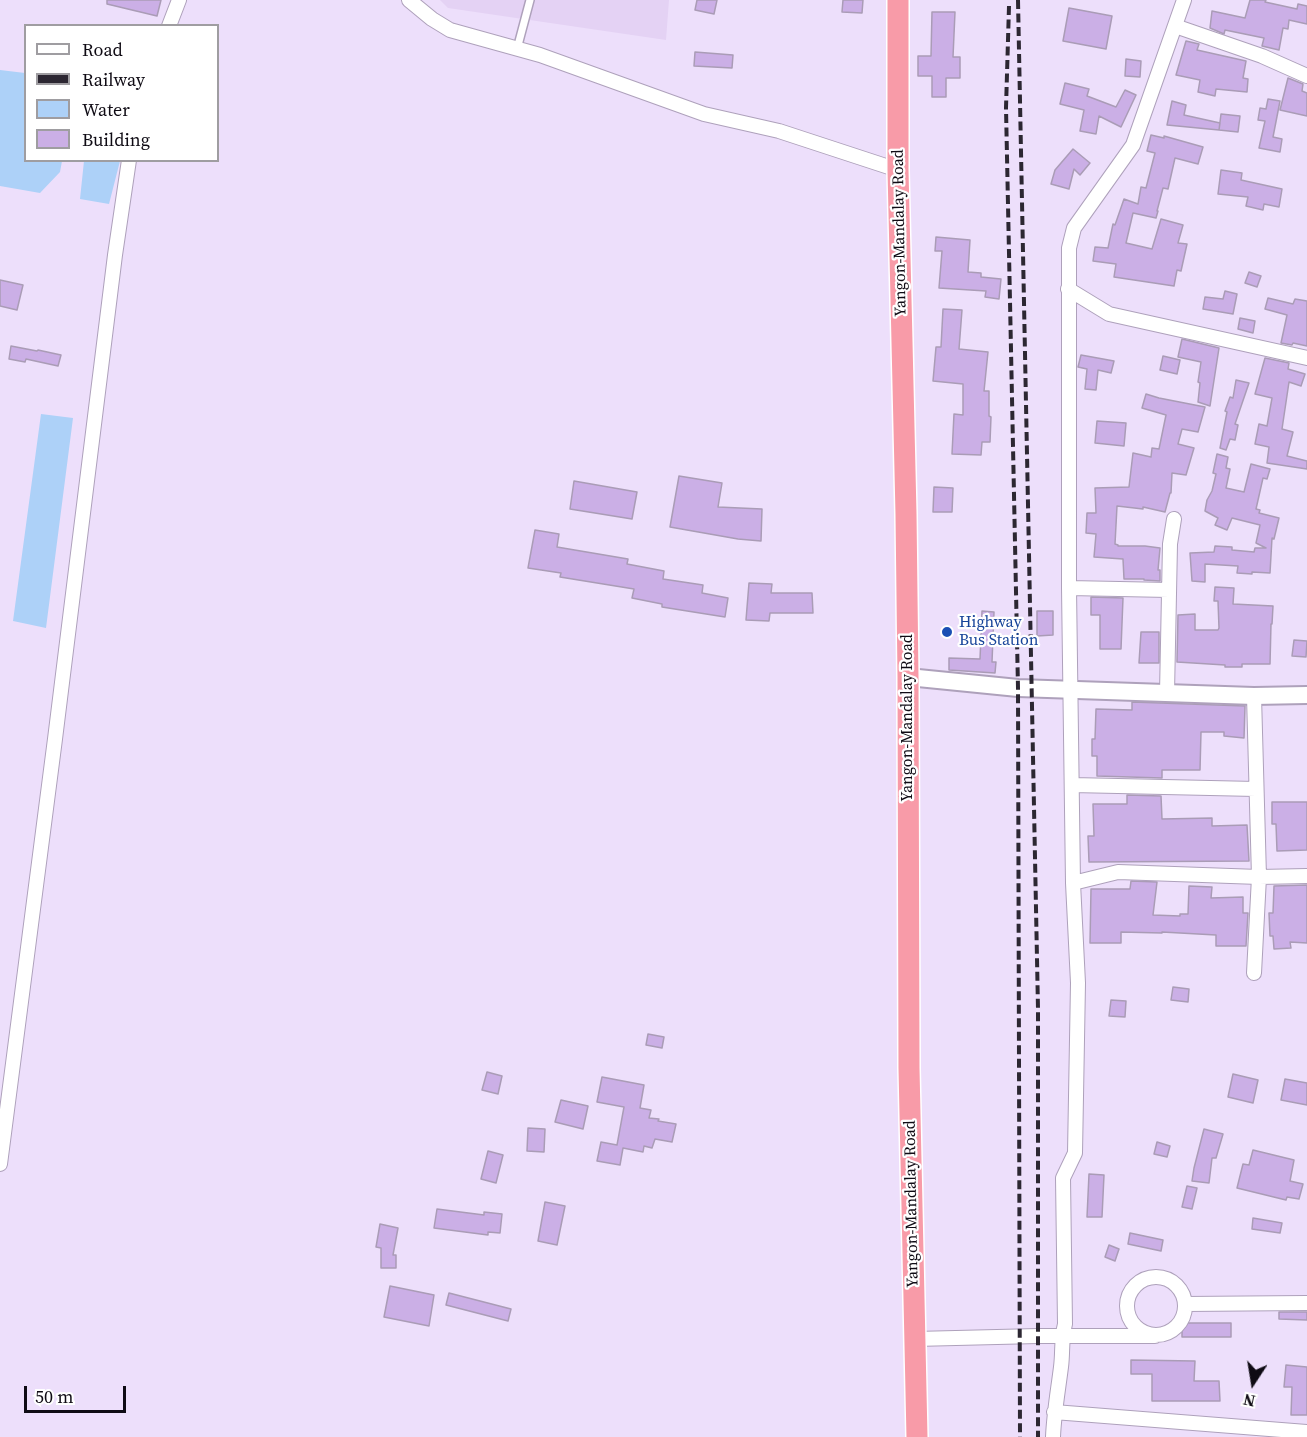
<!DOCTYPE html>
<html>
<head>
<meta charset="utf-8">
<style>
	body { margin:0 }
	#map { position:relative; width:1307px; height:1437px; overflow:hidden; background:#eddffb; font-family:"Source Serif 4",serif }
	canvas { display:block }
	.legend { position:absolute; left:24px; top:24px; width:195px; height:138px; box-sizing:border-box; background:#fff; border:2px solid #9f9da1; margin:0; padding:8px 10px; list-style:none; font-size:18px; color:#0f0b14 }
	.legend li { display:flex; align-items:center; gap:12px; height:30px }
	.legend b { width:30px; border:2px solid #9f9da1 }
	.north { position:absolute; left:1223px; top:1353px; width:60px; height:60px; -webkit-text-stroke:4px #fff; paint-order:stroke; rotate:192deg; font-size:16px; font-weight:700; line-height:24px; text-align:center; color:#0f0b14 }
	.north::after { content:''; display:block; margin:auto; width:21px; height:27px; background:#0f0b14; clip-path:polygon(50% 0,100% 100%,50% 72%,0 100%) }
	.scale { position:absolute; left:24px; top:1386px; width:102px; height:27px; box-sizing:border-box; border:3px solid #0f0b14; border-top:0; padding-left:8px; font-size:18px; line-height:21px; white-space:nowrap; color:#0f0b14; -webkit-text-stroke:4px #fff; paint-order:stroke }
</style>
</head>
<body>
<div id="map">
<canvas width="1307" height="1437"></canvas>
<ul class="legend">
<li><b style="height:8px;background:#fff"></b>Road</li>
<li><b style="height:8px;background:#2c2732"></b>Railway</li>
<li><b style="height:16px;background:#add1f8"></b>Water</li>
<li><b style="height:16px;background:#cbafe6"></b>Building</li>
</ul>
<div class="north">N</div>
<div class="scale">50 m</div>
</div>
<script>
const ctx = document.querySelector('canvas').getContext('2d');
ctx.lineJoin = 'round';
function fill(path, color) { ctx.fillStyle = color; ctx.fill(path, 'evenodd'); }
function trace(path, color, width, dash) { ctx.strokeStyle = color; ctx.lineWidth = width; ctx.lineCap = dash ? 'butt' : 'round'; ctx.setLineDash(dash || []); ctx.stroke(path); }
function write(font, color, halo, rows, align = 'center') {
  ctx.font = font + ' "Source Serif 4",serif'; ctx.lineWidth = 4.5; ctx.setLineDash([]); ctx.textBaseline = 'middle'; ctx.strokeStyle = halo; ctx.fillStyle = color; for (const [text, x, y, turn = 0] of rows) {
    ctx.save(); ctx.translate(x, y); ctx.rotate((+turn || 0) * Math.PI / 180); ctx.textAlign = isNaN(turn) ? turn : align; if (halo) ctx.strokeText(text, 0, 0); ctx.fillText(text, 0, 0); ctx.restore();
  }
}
const built = new Path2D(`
	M440 0H669L666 40 448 8Z`);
const water = new Path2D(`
	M0 70 25 73 26 160 62 161 60 172 40 193 0 186Z
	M84 161H120L109 204 80 199Z
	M41 414 73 418 46 628 13 621Z`);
const building = new Path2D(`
	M107 0H161L157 16 107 4Z
	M697 0H717L714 14 695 10Z
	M843 0H863L862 13 842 12Z
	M1250 0H1266L1265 2 1297 9 1298 4 1307 6V24L1289 20 1288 29 1283 28 1279 50 1262 46 1264 38 1225 30 1224 34 1210 28 1212 11 1245 18Z
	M1069 8 1112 16 1106 49 1063 41Z
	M932 12H955L953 57H960V78H946V97H932V76H918V56H931Z
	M1186 41 1199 44 1197 50 1246 61 1243 78 1248 79 1247 92 1216 89 1215 96 1198 92 1200 80 1176 75Z
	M695 52 733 55 732 68 694 66Z
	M1126 59 1141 61 1140 77 1125 76Z
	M1288 78 1303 84 1302 91 1307 93V116L1280 110Z
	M1065 83 1089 89 1087 96 1116 107 1125 90 1136 95 1121 127 1099 116 1096 134 1080 131 1084 110 1060 104Z
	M1268 99 1280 101 1273 137 1282 139 1280 152 1259 148 1265 121 1258 120 1260 108 1266 109Z
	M1172 101 1186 105 1184 115 1220 123 1219 130 1167 125Z
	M1221 114 1240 116 1238 132 1219 130Z
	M1151 135 1164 138V136L1203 147 1198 164 1175 158 1168 189 1163 188 1157 211H1158L1156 218 1133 213 1126 243 1152 249 1161 219 1183 225 1178 243 1187 244 1181 271 1177 270 1174 286 1114 277 1116 264 1093 261 1095 247 1108 248 1113 224 1115 225 1124 199 1138 204 1141 187 1146 188 1155 153 1147 151Z
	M1073 149 1090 163 1080 175 1074 169 1069 189 1051 184 1055 170Z
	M1221 170 1242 173 1241 180 1282 189 1279 207 1264 204 1263 210 1246 206 1248 197 1218 194Z
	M936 237 970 240 968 272 981 273V277L1001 279 999 299 985 297 986 291 939 288 942 251H935Z
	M1249 272 1261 276 1257 287 1245 283Z
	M0 280 23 285 17 310 0 306Z
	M1225 291 1237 294 1233 314 1203 309 1205 297 1223 299Z
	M1268 298 1293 304 1295 299 1307 301V346L1293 343 1292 345 1281 343 1287 315 1265 309Z
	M943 309 962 310 959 349 988 352 984 391H989V416L991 417 990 442H982L981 455 952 454 954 414 963 415V384L933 381 936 347H941Z
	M1240 318 1255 321 1253 333 1238 329Z
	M1182 339 1219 348 1210 406 1198 402 1200 383 1198 382 1201 362 1178 357Z
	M11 346 37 351 38 350 61 355 58 366 26 359 25 362 9 359Z
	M1081 355 1114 361 1111 373 1098 370 1096 390 1085 389 1087 369 1078 367Z
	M1163 356 1180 360 1177 374 1160 370Z
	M1265 358 1289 363 1288 369 1305 374 1301 386 1289 382 1282 429 1293 432 1287 456 1307 461V469L1267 463 1269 447 1255 444 1259 424 1267 426 1272 398 1255 394Z
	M1236 380 1249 383 1235 424 1238 425 1235 440 1230 439 1226 450 1220 448 1227 412 1225 411 1230 397 1233 398Z
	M1146 394 1159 398 1205 407 1198 432 1182 429 1178 444 1194 448 1186 475 1172 473 1171 493H1170L1165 512 1143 507V509L1117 506 1115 544 1118 545V546H1145L1160 548 1158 570H1160V581L1144 580V579H1124L1123 559 1094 557 1096 534 1086 533 1087 513H1096L1095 488 1129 487 1133 453 1151 457 1152 448 1159 449 1166 415 1142 408Z
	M1097 421 1126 423 1124 446 1095 443Z
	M1217 454 1228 457 1226 468 1230 469 1226 488 1244 492 1251 464 1270 469 1267 479 1263 478 1256 509 1260 510 1259 513 1279 518 1274 539 1272 538 1270 573 1252 572V574L1237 573 1238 566 1205 564V582L1192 581 1190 553 1214 552 1215 546 1232 547V550L1254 552 1255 548H1266L1256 543 1260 525 1232 518 1227 530 1215 525 1218 518 1205 511 1207 500 1212 491 1216 474 1213 473Z
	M679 476 722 483 718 507 762 509 761 541 738 539 670 527Z
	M574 481 637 492 632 519 570 509Z
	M934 487 953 488 952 512H933Z
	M535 530 559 534 557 547 628 559 627 564 664 571 663 579 703 585 702 593 728 598 725 617 662 607V604L632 598 634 589 560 577 561 573 528 568Z
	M749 583 772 584 771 593H812L813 613H770L769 621 746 620Z
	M1215 587 1234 588 1233 604 1273 606 1272 624H1271L1270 664H1242V667H1225V665L1177 662 1178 615 1195 614V630H1218L1219 628 1218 601H1214Z
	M1091 597 1123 598 1121 649H1100V615H1091Z
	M982 611 994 612 992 662H996L995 673 949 670V658L980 659Z
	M1037 611H1053V635L1037 636Z
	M1141 632H1159V663H1139Z
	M1294 640 1307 641 1306 657 1292 656Z
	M1132 702 1245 706 1244 738 1224 736V732H1201L1200 770H1162V778L1097 776V756H1092V739H1095L1096 709 1132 710Z
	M1127 795 1161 796 1162 819 1212 818V826L1247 825 1249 861 1089 862 1088 836H1094L1093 804H1127Z
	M1272 802H1307V850L1277 851 1276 824H1272Z
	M1131 881 1157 882 1153 915 1180 916V914H1188L1189 886 1212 887 1211 898 1243 897V913H1248L1246 946H1216V935L1162 932V933L1121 932V943H1090L1091 889H1130Z
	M1307 885V943L1290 942 1291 948 1274 949 1273 936H1270L1269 913H1273L1274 886Z
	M1173 987 1189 989 1188 1002 1171 1000Z
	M1111 1000 1126 1001 1125 1017 1109 1016Z
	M648 1034 664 1037 662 1048 646 1045Z
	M487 1072 502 1076 498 1094 482 1090Z
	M1233 1074 1258 1080 1253 1103 1228 1097Z
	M602 1077 644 1085 640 1108 651 1110 649 1118 659 1119 658 1121 676 1124 672 1142 655 1139 652 1148 644 1146 643 1152 623 1148 620 1165 597 1161 601 1142 617 1145 624 1107 597 1102Z
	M1285 1079 1307 1083V1105L1281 1100Z
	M561 1100 588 1106 583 1129 555 1122Z
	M528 1128 545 1129 544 1152 527 1151Z
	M1204 1129 1223 1134 1216 1158H1212L1209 1183 1192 1181 1194 1168Z
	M1157 1142 1170 1146 1167 1157 1154 1154Z
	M1253 1150 1294 1160 1290 1181 1303 1184 1299 1199 1287 1197 1286 1200 1237 1188 1243 1164 1249 1165Z
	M488 1151 503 1155 496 1183 481 1179Z
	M1089 1174 1104 1175 1102 1217H1087Z
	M1187 1186 1197 1188 1192 1209 1182 1207Z
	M545 1202 565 1206 557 1245 538 1241Z
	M437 1209 484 1215V1212L502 1214 500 1233 488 1232V1235L434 1228Z
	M1253 1218 1282 1223 1280 1233 1252 1229Z
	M380 1224 398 1228 393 1255H396V1268H381V1248L376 1247Z
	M1130 1233 1163 1240 1161 1251 1128 1244Z
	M1109 1245 1119 1249 1115 1261 1105 1257Z
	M390 1286 434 1295 429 1326 384 1317Z
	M449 1293 511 1309 508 1321 446 1305Z
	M1279 1312H1307V1320L1279 1319Z
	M1182 1323H1231V1337H1182Z
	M1131 1360 1195 1361 1194 1381H1219L1220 1401H1152V1374H1131Z
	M1286 1365 1307 1367V1415H1291L1292 1387H1284Z`);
const service = new Path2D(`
	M517 49 530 0`);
const minor = new Path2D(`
	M409 0 432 19 450 30 540 55 704 114 779 131 898 170
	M169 26 179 0
	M1175 26 1262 56 1307 76
	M1068 289 1109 314 1307 358
	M1069 588 1169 590
	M1167 693 1170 544 1174 519
	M1254 696 1259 877 1254 973
	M1072 785 1256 789
	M1073 883 1118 872 1259 877 1307 876
	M0 1164 55 739 115 255 129 160
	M1127 1306a29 29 0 1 1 58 0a29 29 0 1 1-58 0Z
	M1185 1304 1307 1303
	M915 1339 1038 1336H1155
	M1054 1412 1307 1432
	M1053 1437C1054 1413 1058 1391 1061 1367 1063 1352 1061 1339 1065 1324L1063 1178 1075 1153 1078 983 1073 883 1069 588V248L1074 228 1133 145 1184 0`);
const tertiary = new Path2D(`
	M908 677 1018 688 1254 696 1307 695`);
const trunk = new Path2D(`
	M898 0V170L906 514 908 677 909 1068 917 1437`);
const rail = new Path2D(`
	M1018 0 1038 1009V1437
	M1009 6 1006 108 1018 688 1020 1437`);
const markers = [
	[947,632,6,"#1a4fb4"]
];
const streetNames = [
	["Yangon-Mandalay Road",900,233,-91],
	["Yangon-Mandalay Road",908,718,-90],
	["Yangon-Mandalay Road",912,1204,-91]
];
const transitNames = [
	["Highway",959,623],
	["Bus Station",959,641]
];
fill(built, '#e4d2f4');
fill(water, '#add1f8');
fill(building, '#cbafe6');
trace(building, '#aa9cb6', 1.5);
trace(service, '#aea1bb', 10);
trace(minor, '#aea1bb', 16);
trace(tertiary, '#aea1bb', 20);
trace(trunk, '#fff', 24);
trace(service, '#fff', 7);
trace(minor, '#fff', 14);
trace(tertiary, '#fff', 16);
trace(trunk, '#f89ba8', 21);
trace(rail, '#2c2732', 4, [9, 4.5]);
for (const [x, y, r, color] of markers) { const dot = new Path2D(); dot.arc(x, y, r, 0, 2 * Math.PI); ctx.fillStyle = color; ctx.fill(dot); trace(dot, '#fff', 2); }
write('16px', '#0f0b14', '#fff', streetNames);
write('16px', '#164399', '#fff', transitNames, 'left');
</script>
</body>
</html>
